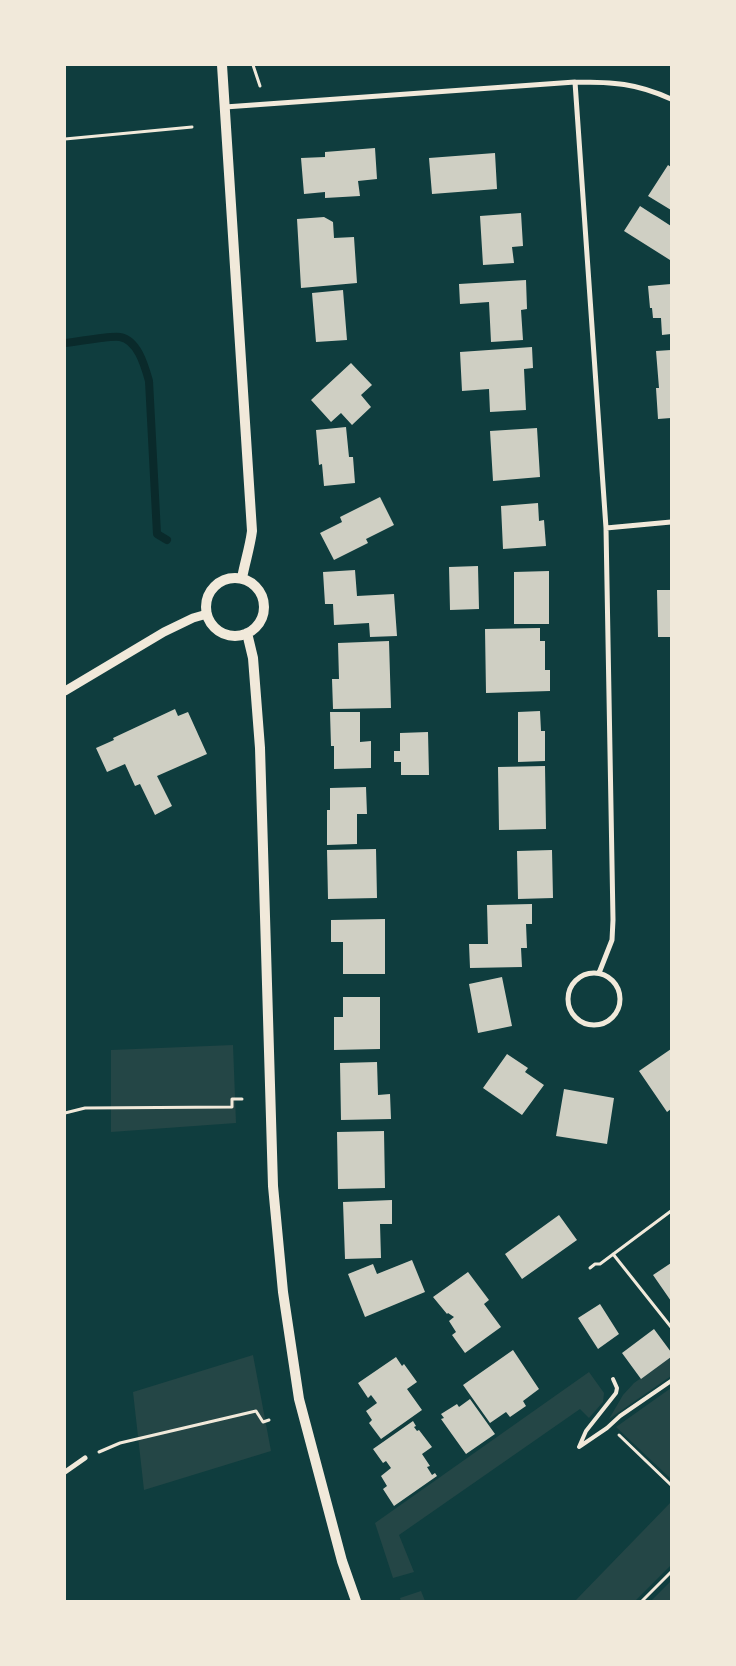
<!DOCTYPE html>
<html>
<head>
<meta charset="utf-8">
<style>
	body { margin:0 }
	#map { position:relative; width:736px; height:1666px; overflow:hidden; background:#0f3d3e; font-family:Lato,sans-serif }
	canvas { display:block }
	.frame { position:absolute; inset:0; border:66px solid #f1e9da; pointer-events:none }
</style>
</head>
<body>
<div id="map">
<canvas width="736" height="1666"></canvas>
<div class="frame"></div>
</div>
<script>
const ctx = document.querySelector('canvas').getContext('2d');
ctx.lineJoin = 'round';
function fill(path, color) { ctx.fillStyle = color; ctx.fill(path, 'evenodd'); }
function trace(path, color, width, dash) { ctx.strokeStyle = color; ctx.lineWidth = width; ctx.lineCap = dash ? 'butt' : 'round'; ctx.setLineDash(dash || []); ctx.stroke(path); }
const green = new Path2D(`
	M233 1045 236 1123 111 1132V1050Z
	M253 1355 271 1451 144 1490 133 1392Z
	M671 1357V1376L609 1419 623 1395 634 1383Z
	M589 1372 604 1393 603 1402 589 1418 580 1409 399 1535 414 1572 393 1578 375 1523Z
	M671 1388V1479L616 1427Z
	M671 1502V1565L635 1601H575Z
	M671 1581V1601H651Z
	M421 1591 425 1601H401L400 1598Z`);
const stream = new Path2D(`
	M65 343C77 342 111 335 120 337 138 340 145 367 149 381L157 534 167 540`);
const building = new Path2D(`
	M375 148 377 179 358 181 360 196 325 198V192L304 194 301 158 325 157V152Z
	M495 153 497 189 432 194 429 158Z
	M668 165 671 167V210L648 196Z
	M640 206 671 226 670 260 624 231Z
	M521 213 523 246 512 247 514 263 483 265 480 216Z
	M324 217 333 222 334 238 354 237 357 283 301 288 297 219Z
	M526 280 527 309 521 310 523 340 491 342 489 302 460 304 459 284Z
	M671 284V334L662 335 661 318H653L652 308H650L648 286Z
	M343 290 347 340 316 342 312 293Z
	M532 347 533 368 524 369 526 410 490 412 489 389 462 391 460 352Z
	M671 350V418L658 419 656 388H659L656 351Z
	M351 363 372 385 361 395 371 407 352 425 341 413 331 422 311 400Z
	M346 427 349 457H353L355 483 324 486 322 464 319 465 316 430Z
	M537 428 540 477 493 481 490 431Z
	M380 497 394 525 366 539 368 543 334 560 320 533 342 522 340 517Z
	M538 503 539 521 544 520 546 546 503 549 501 506Z
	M478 566 479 609 450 610 449 567Z
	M355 570 357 596 394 594 397 636 370 637 369 623 334 625 333 604H325L323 572Z
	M549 571V624H514V572Z
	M657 590H671V637H658Z
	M540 628V641H545V670H550V691L486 693 485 629Z
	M389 641 391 708 333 709 332 679H339L338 643Z
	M175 709 178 716 188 712 207 754 157 776 172 806 155 815 140 784 135 786 125 764 107 772 96 748 114 740 113 738Z
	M540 711 541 731H545V761L518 762V712Z
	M330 712H360V742L371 741V768L334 769V746H331Z
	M428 732 429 775H401V762H394V751H400V733Z
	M545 766 546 829 499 830 498 767Z
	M366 787 367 814H357V844L327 845V810H330V788Z
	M376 849 377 898 328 899 327 850Z
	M552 850 553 898 518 899 517 851Z
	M532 904V924H526L527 948H521L522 967 470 968 469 944H488L487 905Z
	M385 919V974H343V942H331V920Z
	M502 977 512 1026 478 1033 469 984Z
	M343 997H380V1049L334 1050V1017H343Z
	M671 1049V1109L667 1112 639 1071Z
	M507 1054 528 1068 525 1072 544 1085 522 1115 483 1088Z
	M377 1062 378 1095 390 1094 391 1119 341 1120 340 1063Z
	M564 1089 614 1098 607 1144 556 1136Z
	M384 1131 385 1188 338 1189 337 1132Z
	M392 1200V1224H380L381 1258 345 1259 343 1202Z
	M559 1215 577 1240 522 1279 505 1254Z
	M412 1260 425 1292 365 1317 348 1274 373 1264 377 1274Z
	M671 1263V1301L653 1275Z
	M468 1272 489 1300 484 1304 501 1327 465 1353 452 1335 456 1332 449 1321 454 1317 448 1313 447 1314 433 1297Z
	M600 1304 619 1334 598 1349 578 1318Z
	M654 1329 671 1352V1357L641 1379 622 1353Z
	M513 1350 539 1389 523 1401 526 1406 510 1417 506 1412 490 1423 463 1385Z
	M396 1357 402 1366 404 1364 417 1382 407 1389 422 1410 381 1439 369 1423 372 1420 366 1411 377 1403 371 1395 368 1398 358 1383Z
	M470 1399 495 1434 466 1454 441 1419 444 1418 441 1414 457 1404 459 1407Z
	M413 1421 416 1426 414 1427 417 1431 419 1430 432 1447 422 1454 430 1466 427 1467 432 1475 435 1473 437 1476 394 1506 383 1489 387 1486 381 1476 391 1468 386 1461 383 1463 373 1449Z`);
const path = new Path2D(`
	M253 65 260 86
	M65 139 192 127
	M65 1113 85 1108 232 1107V1099H242
	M613 1254 671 1327
	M590 1268 595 1264H600L671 1211
	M619 1435 671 1485
	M99 1452 120 1443 256 1411 263 1422 269 1420
	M642 1601 671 1572`);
const service = new Path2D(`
	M579 1447 607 1428 620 1416 671 1381
	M579 1447 586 1431 616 1393 617 1388 613 1379`);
const minor = new Path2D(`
	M575 82 606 528 613 920 612 940 599 973
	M225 107 575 82C613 82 636 83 671 99
	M606 528 671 522
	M568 999a26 26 0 1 1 52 0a26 26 0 1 1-52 0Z
	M65 1472 85 1458`);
const tertiary = new Path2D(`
	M65 691 164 632 193 618 207 614`);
const secondary = new Path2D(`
	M222 65 252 531C250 547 245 562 242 578
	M206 607a29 29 0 1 1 58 0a29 29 0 1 1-58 0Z
	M247 633 253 658 260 748 273 1186 283 1292 299 1399 342 1561 356 1601`);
fill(green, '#244646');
trace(stream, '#0a2a2b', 8);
fill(building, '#cfcfc3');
trace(path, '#f1e9da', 3);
trace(service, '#f1e9da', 4);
trace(minor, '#f1e9da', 5);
trace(tertiary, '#f1e9da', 9);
trace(secondary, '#f1e9da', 10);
</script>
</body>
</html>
